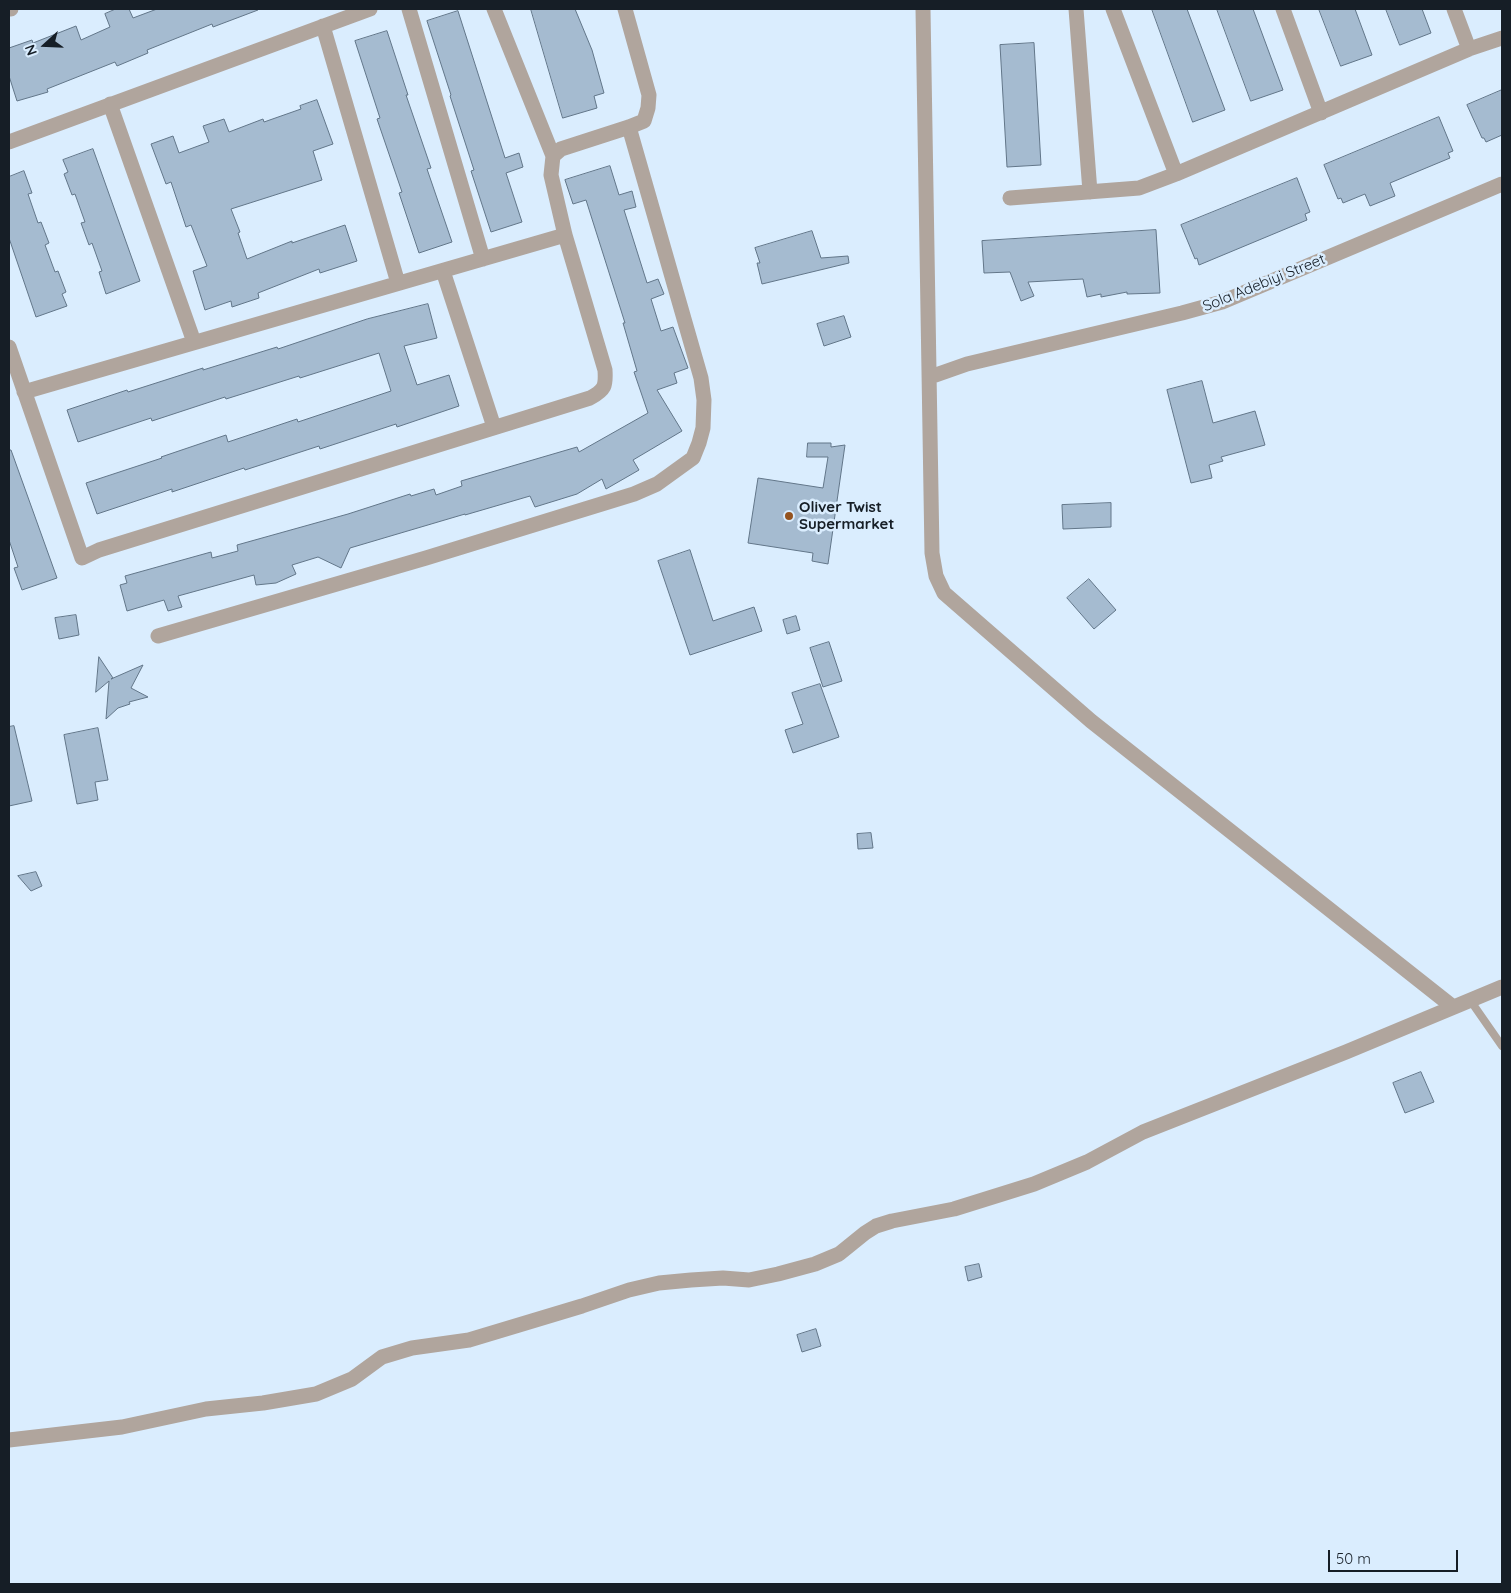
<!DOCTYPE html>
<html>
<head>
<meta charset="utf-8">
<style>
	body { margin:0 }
	#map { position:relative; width:1511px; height:1593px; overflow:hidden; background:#daedfe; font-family:Quicksand,sans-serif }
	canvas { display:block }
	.frame { position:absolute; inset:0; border:10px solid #161e26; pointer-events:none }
	.north { position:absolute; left:20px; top:20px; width:50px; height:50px; -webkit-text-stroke:4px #daedfe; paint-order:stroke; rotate:250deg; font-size:14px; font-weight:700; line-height:20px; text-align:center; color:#161e26 }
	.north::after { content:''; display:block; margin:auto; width:18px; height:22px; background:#161e26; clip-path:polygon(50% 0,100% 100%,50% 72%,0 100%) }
	.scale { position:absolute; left:1328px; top:1550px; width:130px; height:22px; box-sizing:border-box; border:2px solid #161e26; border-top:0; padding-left:6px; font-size:15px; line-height:18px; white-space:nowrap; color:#161e26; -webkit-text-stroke:4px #daedfe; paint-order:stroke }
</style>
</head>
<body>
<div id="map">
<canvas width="1511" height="1593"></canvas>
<div class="frame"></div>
<div class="north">N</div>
<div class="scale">50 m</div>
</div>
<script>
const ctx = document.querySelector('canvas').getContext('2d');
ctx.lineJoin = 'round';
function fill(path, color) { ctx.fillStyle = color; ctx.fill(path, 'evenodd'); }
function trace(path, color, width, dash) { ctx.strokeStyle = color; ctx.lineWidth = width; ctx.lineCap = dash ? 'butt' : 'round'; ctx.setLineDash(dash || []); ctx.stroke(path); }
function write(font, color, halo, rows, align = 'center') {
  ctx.font = font + ' Quicksand,sans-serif'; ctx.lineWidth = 5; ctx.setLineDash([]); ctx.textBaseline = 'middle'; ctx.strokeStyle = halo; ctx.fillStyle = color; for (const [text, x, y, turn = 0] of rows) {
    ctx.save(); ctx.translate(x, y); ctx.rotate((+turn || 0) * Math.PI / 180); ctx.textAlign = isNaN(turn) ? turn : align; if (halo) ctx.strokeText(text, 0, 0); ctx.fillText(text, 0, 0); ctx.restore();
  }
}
const building = new Path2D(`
	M116 9H129L133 18 157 9H258V10L213 27 212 24 147 50 148 53 117 66 115 62 47 89 48 92 17 101 9 76V48L32 40 33 43 76 26 81 40 110 27 105 14Z
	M531 9H575L592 50 604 93 594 96 597 108 563 118Z
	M1152 9H1187L1225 110 1193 122Z
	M1217 9H1253L1283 90 1251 101Z
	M1319 9H1355L1372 55 1341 66Z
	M1386 9H1422L1431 33 1400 45Z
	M458 11 505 158 519 153 523 167 506 173 522 222 491 232 471 171 474 170 450 96 451 95 427 21Z
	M387 31 408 95H406L431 168 427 169 452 242 419 253 399 193 402 192 377 119 380 118 355 41Z
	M1034 43 1041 165 1007 167 1000 45Z
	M1502 90V135L1486 142 1484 138H1482L1467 105Z
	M317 100 333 144 313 151 322 180 231 209 240 232 238 233 247 259 292 241V243L345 225 357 261 320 273 319 269 258 293 259 298 232 307 231 301 205 310 193 271 207 266 191 225 186 227 171 182 166 184 151 144 173 136 179 153 209 142 203 126 224 119 229 132 263 119 264 122 301 109 300 106Z
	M1439 117 1453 151 1448 153 1450 158 1390 183 1395 196 1370 206 1365 194 1343 203 1341 198 1338 199 1324 165Z
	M93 149 140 281 106 294 99 272 102 271 92 243 89 245 81 223 85 222 75 194 72 195 64 174 68 172 63 160Z
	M610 166 619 195 632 191 636 207 624 210 647 283 658 279 664 294 651 299 661 331 673 327 688 368 674 373 677 383 657 390 682 431 633 460 639 470 606 489 602 479 577 494 535 507 530 496 465 515V514L350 548 341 568 318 557 292 565 296 574 276 583 256 585 254 575 178 596 182 607 168 611 164 600 127 611 120 585 127 583 125 576 211 552 212 558 238 551 237 545 348 514 410 494 411 496 434 489 436 495 462 486 461 481 577 447 579 452 648 413 634 372 637 371 623 323H625L586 200 573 204 565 180Z
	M24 171 32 193 28 194 38 223 41 222 49 243 45 245 55 272 58 271 66 292 62 294 67 306 36 317 9 238V177Z
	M1297 178 1310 212 1305 214 1307 220 1199 265 1197 258 1195 259 1181 225Z
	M1156 230 1160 293 1127 294V292L1101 297V294L1087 297 1083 279 1028 282 1034 296 1021 301 1010 272 984 273 982 241Z
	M812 231 821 258 848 256 849 263 762 284 757 263H760L755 248Z
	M428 304 437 338 404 346 417 385 449 375 459 406 397 427 396 424 320 449 319 446 245 470 244 468 172 492V489L97 514 86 483 162 458 161 457 226 435 228 442 297 419 298 422 391 391 379 353 300 378 299 376 226 399 225 397 152 421 151 418 78 442 67 410 127 390 128 392 203 368V370L277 347 278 349 367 319Z
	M844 316 851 337 824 346 817 324Z
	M1202 381 1213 423 1255 411 1265 445 1221 457 1223 461 1209 465 1212 478 1191 483 1167 390Z
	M808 443H831V447L845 445 828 564 812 561 813 553 748 543 758 478 823 488 828 457H807Z
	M9 450H11L57 578 22 590 14 568 18 567 9 540Z
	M1111 503V527L1063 529 1062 505Z
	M690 550 713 621 754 607 762 631 690 655 658 561Z
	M1089 579 1116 610 1094 629 1067 598Z
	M76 615 79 635 59 639 55 618Z
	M796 616 800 630 787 634 783 620Z
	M829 642 842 681 823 687 810 648Z
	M99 657 113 678 111 679 143 665 131 688 148 697 129 702 130 704 118 708 106 719 109 681 96 692Z
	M820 684 839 737 793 753 785 730 803 724 792 693Z
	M14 726 32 801 9 806V727Z
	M98 728 108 780 95 782 98 800 77 804 64 735Z
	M871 833 873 848 858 849 857 834Z
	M36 872 42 886 31 891 18 876Z
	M1421 1072 1434 1102 1405 1113 1393 1083Z
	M979 1264 982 1277 968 1281 965 1267Z
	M816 1329 821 1346 802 1352 797 1335Z`);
const service = new Path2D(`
	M1470 1000 1502 1046`);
const minor = new Path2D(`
	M9 9H11
	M409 9 483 259
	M923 9 932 553 936 576 944 593 1091 721 1453 1007
	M1076 9 1090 192
	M1113 9 1176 174
	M1283 9 1321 113
	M1454 9 1469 49
	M323 26 398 283
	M110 104 194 342
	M9 142 370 9
	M553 156 561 149 629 127 644 121 648 108 649 95 625 9
	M1010 198 1139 188 1176 174 1469 49 1502 38
	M443 271 494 427
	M9 347 82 558 99 550 590 398C605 390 606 386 605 370L565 235 551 175 553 156 494 9
	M930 377 967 364 1182 313 1222 302 1502 184
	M24 392 565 235
	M158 636 426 558 634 494 657 484 693 458 699 443 703 428 704 400 701 378 629 127
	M9 1440 122 1427 206 1409 263 1403 316 1394 352 1379 382 1357 412 1348 469 1340 582 1306 629 1290 659 1283 691 1280 723 1278 749 1280 778 1274 815 1264 839 1254 865 1233 876 1226 892 1221 954 1209 1034 1184 1087 1162 1143 1132 1346 1052 1502 987`);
const markers = [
	[789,516,5,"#94531f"]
];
const streetNames = [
	["Sola Adebiyi Street",1264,283,-22]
];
const poiNames = [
	["Oliver Twist",799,507],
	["Supermarket",799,524]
];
fill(building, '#a5bbd0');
trace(building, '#627689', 1);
trace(service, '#b0a59d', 8);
trace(minor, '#b0a59d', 15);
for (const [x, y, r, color] of markers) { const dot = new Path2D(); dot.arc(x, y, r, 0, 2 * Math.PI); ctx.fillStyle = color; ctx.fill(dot); trace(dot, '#daedfe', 2); }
write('15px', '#161e26', '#daedfe', streetNames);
write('bold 15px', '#161e26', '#daedfe', poiNames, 'left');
</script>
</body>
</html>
